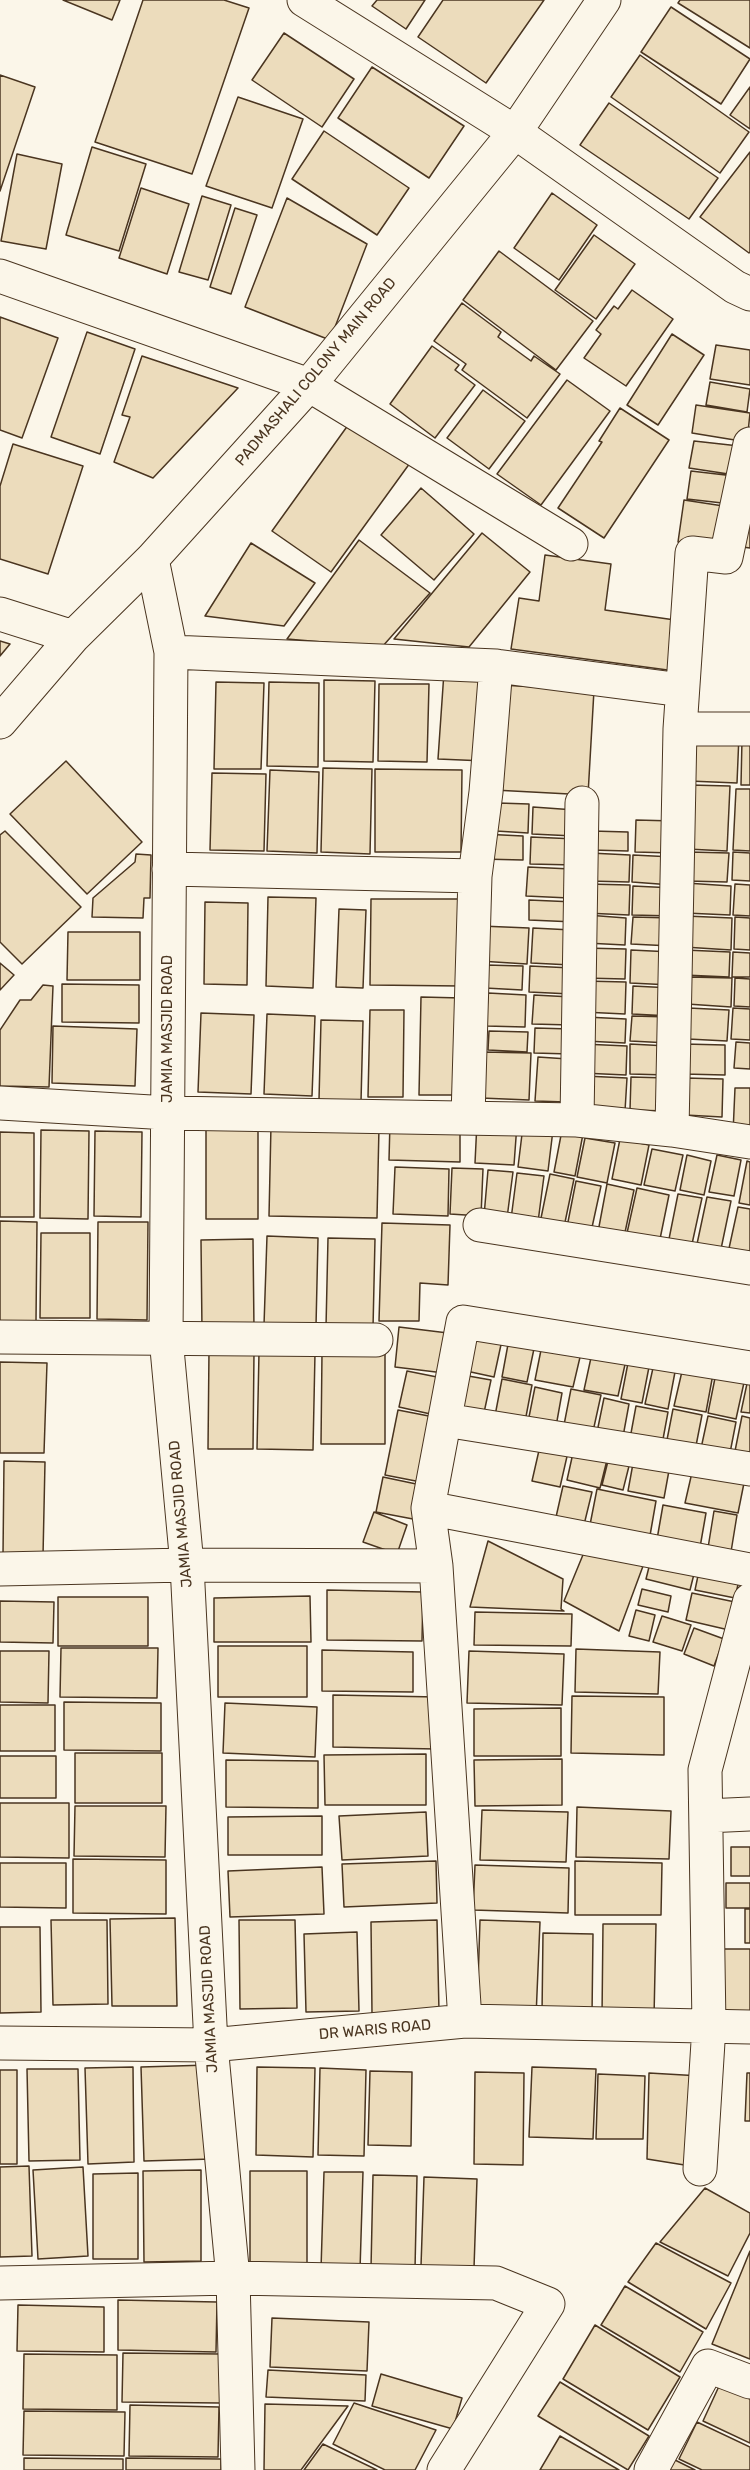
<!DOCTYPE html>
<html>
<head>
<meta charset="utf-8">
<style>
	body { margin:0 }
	canvas { display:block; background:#fbf6e9 }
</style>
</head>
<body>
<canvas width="750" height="2470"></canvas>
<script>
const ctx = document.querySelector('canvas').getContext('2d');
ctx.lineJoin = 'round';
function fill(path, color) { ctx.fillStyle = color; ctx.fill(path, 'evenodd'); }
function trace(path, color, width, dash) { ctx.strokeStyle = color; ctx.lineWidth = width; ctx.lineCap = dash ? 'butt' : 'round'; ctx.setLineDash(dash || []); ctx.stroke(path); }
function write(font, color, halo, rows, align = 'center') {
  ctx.font = font + ' Rubik,sans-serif'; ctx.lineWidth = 4.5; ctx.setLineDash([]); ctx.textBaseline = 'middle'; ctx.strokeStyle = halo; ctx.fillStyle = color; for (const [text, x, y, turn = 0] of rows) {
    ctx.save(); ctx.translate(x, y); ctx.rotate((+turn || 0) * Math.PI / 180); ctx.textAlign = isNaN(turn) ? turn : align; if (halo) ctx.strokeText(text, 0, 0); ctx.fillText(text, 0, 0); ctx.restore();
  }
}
const building = new Path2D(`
	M63 0H120L112 20Z
	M143 0H224L249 8 192 174 95 142Z
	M377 0H425L406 29 372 6Z
	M443 0H544L486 83 418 37Z
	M680 0H750V48L678 3Z
	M671 7 750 59 721 104 641 52Z
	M284 33 354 79 322 127 252 80Z
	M640 55 749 132 720 173 611 97Z
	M372 67 464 126 429 178 338 118Z
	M0 75 35 87 0 191Z
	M750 87V129L730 115Z
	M238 97 303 119 272 208 206 186Z
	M609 103 718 178 689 219 580 145Z
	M324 131 409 188 377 235 292 179Z
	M92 147 146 164 119 251 66 235Z
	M750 152V252L749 253 700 217Z
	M17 154 62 164 46 249 1 241Z
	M141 188 189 204 167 274 119 258Z
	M552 193 597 225 559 280 514 248Z
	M202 196 231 205 208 280 179 272Z
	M287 198 367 244 330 340 245 307Z
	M235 208 257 215 231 294 210 287Z
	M594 235 635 264 596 319 555 290Z
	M499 251 593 321 556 370 463 300Z
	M632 290 673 319 626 386 584 358 601 334 596 330 614 306 618 309Z
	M462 303 501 332 498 337 531 361 534 356 560 374 527 418 462 370 466 364 434 341Z
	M0 317 58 338 22 438 0 430Z
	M87 332 135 349 100 454 51 437Z
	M672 334 704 355 658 425 627 405Z
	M716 345 750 350V385L710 379Z
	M432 346 459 365 455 370 475 385 435 438 390 404Z
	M142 356 238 388 153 478 114 462 130 417 122 415Z
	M567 380 610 411 541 505 497 474Z
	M710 382 750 389 747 412 706 405Z
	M483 390 525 421 489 469 447 438Z
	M696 405 750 413 747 442 692 433Z
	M620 408 669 440 604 538 558 508 602 442 599 441Z
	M351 421 410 463 331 572 272 531Z
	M694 441 739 446 735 475 689 468Z
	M13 444 83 466 48 574 0 559V486Z
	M691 471 734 476 731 504 687 499Z
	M421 488 474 534 434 580 381 535Z
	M684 500 730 507 723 548 678 542Z
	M750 515V548L735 546Z
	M482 533 530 572 469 647 394 639Z
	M359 540 430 593 382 647 287 639Z
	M251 543 315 583 284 626 205 616Z
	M545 555 611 564 605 610 682 621 675 671 511 649 519 598 539 601Z
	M0 641 10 644 0 656Z
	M444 672 490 675 485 761 438 759Z
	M324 680 375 681 373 762 324 761Z
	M216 682 264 683 261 769H214Z
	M269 682 319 683 318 767 267 766Z
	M379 684H429L427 762 378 761Z
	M500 685 594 690 588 795 494 790Z
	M691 734 739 735 737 783 689 781Z
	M742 739 750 740V785H741Z
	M66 761 142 842 87 894 10 814Z
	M323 768 372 769 370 854 321 852Z
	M375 769 462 770 461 852H375Z
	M270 770 319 772 317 853 267 851Z
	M212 773 266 774 264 851 210 850Z
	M690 785 730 786 727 851 687 849Z
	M736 789H750V851L733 850Z
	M498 803 529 804 528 833 496 831Z
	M533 807 575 810 574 836 532 834Z
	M636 820 674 821 673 853 635 852Z
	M5 831 81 907 22 964 0 942V835Z
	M592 831 628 832V851L591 850Z
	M482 834 523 836V860L481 859Z
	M531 837 576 839 575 865 530 864Z
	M689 852 729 853 727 882 687 881Z
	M733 852 750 853V881L732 880Z
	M590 853 630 855 629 882 589 881Z
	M136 854 151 855 150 898H144L143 918 92 917 93 898 135 862Z
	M633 855 673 857 672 885 632 882Z
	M528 867 571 869 569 898 526 896Z
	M686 883 731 886 730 915 685 913Z
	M587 884 630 885 629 915 585 913Z
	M735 884 750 885V916L733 915Z
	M633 886 674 888 673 916 632 915Z
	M268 897 316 898 313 988 266 986Z
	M371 899H462L461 986 370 985Z
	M529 900 575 902V922L529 920Z
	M205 902 248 903 247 985 204 984Z
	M339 909 366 910 363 988 336 987Z
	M587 915 626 918 625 945 586 943Z
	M686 916 732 918 731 950 684 947Z
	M633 917 672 918 671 946 631 944Z
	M735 917 750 918V950L734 949Z
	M481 926 529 928 527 964 479 961Z
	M533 928 572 930 571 965 531 963Z
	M68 932H140V980H67Z
	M584 948 626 949 625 979 583 978Z
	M631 950 672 952 671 985 630 983Z
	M685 950 730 952 729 977 684 975Z
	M733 952 750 953V977H732Z
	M0 963 14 975 0 990Z
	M486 965 523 966 522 990 485 988Z
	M530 966 572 968 571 994 529 992Z
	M688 977 732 978 731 1007 687 1004Z
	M735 978 750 979V1007L734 1006Z
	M584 981 626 982 625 1014 583 1012Z
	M62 984 139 985V1023L62 1022Z
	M43 985 53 986 49 1087 0 1086V1030L20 1000H31Z
	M633 986 672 988 671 1016 632 1014Z
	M488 993 526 995 525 1027 486 1026Z
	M534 995 572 997 571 1025 532 1024Z
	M421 997 462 998 460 1095H419Z
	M689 1008 729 1010 727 1041 688 1039Z
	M733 1008 750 1009V1040L731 1039Z
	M370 1010H404L403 1097H368Z
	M201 1013 254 1015 251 1094 198 1092Z
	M267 1014 315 1016 312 1096 264 1094Z
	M632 1016 670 1017 669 1043 630 1041Z
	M586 1017 626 1019 625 1043 585 1041Z
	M321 1020 363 1021 361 1102 319 1100Z
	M53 1026 137 1029 135 1086 52 1083Z
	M535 1028 571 1029 570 1054 534 1053Z
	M489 1031 528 1032 527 1052 488 1050Z
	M736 1042 750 1043V1069L734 1068Z
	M583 1044 627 1046 626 1075 582 1073Z
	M630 1044 668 1046 667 1075 630 1074Z
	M684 1044 725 1045V1075L683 1074Z
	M483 1052 531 1053 529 1100 481 1098Z
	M538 1057 568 1059 566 1102 535 1101Z
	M585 1076 627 1078 625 1111 583 1110Z
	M631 1077 668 1078 667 1111 630 1110Z
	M686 1078 723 1079 722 1117 685 1115Z
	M735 1088H750V1134L733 1133Z
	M390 1122H460V1162L389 1160Z
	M477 1122 517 1124 514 1165 475 1163Z
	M271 1125 379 1127 377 1218 269 1216Z
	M206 1126H258V1219H206Z
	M523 1126 553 1130 548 1171 518 1167Z
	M41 1130 89 1131 88 1219 40 1218Z
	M562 1130 583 1134 575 1176 554 1172Z
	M95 1131 142 1132 141 1217 94 1216Z
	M0 1132 34 1133V1217H0Z
	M585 1138 615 1143 607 1183 577 1177Z
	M620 1139 649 1145 641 1185 612 1179Z
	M652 1149 683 1155 675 1191 644 1185Z
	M687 1155 711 1161 704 1195 680 1190Z
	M717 1155 741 1160 734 1196 709 1192Z
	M747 1161 750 1162V1205L739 1203Z
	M395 1167 449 1169 448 1216 393 1214Z
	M452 1168 483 1169 481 1216 450 1214Z
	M488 1170 513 1172 507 1218 484 1216Z
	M517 1173 544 1176 538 1222 511 1219Z
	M550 1174 574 1179 564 1227 540 1223Z
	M576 1181 601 1186 591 1232 567 1227Z
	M607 1184 634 1190 624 1237 598 1232Z
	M637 1188 669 1195 660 1239 627 1233Z
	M678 1194 702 1198 692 1244 669 1239Z
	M707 1197 731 1201 721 1249 697 1244Z
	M738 1207 750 1209V1257L728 1253Z
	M0 1221 37 1222 36 1321H0Z
	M98 1222H148L147 1320 97 1319Z
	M382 1223 450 1225 448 1285 420 1283 419 1321H379Z
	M41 1233H90V1318H40Z
	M267 1236 318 1238 316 1326 264 1325Z
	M328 1238 375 1239 373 1328 326 1327Z
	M253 1239 254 1330 202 1331 201 1240Z
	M399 1327 448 1333 444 1373 395 1367Z
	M465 1333 502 1340 494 1377 457 1369Z
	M509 1339 535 1344 527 1382 502 1377Z
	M542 1345 581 1353 573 1387 535 1380Z
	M209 1351 254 1352 253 1449H208Z
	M259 1352 315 1353 313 1450 257 1449Z
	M322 1353H385V1444H321Z
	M592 1353 626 1360 618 1396 584 1390Z
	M0 1362 47 1363 44 1453H0Z
	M628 1363 649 1367 642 1403 621 1399Z
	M683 1367 713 1374 706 1412 674 1406Z
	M653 1368 675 1372 668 1409 645 1404Z
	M407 1371 442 1378 435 1415 399 1407Z
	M716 1373 745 1378 736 1419 708 1413Z
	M457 1374 491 1380 482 1422 449 1415Z
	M749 1374H750V1413L741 1412Z
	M502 1379 532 1385 524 1427 494 1421Z
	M535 1387 562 1393 555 1432 527 1427Z
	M571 1389 601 1395 592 1436 563 1430Z
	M604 1398 629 1404 622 1442 596 1437Z
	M636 1406 668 1412 661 1450 629 1444Z
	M673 1409 702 1415 694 1456 665 1450Z
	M398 1410 439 1418 426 1483 385 1475Z
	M708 1416 736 1422 729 1458 700 1453Z
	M742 1416 750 1418V1459L734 1456Z
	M575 1444 609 1452 600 1488 567 1480Z
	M540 1446 568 1452 560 1487 532 1481Z
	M609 1457 630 1462 623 1490 602 1485Z
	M634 1458 670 1465 664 1498 628 1491Z
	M4 1461 45 1462 43 1556 3 1555Z
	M693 1468 745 1478 738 1513 685 1503Z
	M383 1477 421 1485 413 1519 376 1512Z
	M563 1486 592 1492 582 1533 554 1526Z
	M597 1489 656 1501 648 1547 588 1535Z
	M663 1505 706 1513 699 1553 656 1545Z
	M714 1511 737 1515 730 1558 707 1554Z
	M374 1512 407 1525 397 1554 363 1542Z
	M488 1541 563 1579 561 1609 564 1611 470 1607Z
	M587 1545 646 1558 619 1631 564 1601Z
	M652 1555 696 1566 690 1590 646 1579Z
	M699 1571 739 1580 735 1598 695 1590Z
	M642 1589 671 1596 668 1612 638 1605Z
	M327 1590 423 1592 422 1641 327 1640Z
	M692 1593 735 1602 729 1630 686 1620Z
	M310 1596 311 1642H214V1598Z
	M58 1597H148V1646H58Z
	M0 1601 54 1602 53 1643 0 1642Z
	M636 1610 655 1615 649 1641 629 1636Z
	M475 1612 572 1614 571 1646 474 1645Z
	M662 1616 691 1625 682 1651 653 1642Z
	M694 1628 724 1639 714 1666 684 1654Z
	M218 1646H307V1697H218Z
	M61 1648H158L157 1698 60 1697Z
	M576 1649 660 1652 658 1694 575 1692Z
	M322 1650 413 1652V1692L322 1691Z
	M0 1651H49L48 1703 0 1702Z
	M469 1651 564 1654 562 1705 467 1703Z
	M333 1695 437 1697 436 1749 333 1747Z
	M572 1696 664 1697V1755L571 1753Z
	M64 1702 161 1703V1751L64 1750Z
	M225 1703 317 1707 315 1757 223 1753Z
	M0 1705H55V1751H0Z
	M561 1708V1756H474V1709Z
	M75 1753H162V1803H75Z
	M426 1754V1805H325L324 1755Z
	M0 1756H56V1798H0Z
	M562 1759V1805L475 1806 474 1760Z
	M226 1760 318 1761V1808L226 1807Z
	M0 1803H69V1858L0 1857Z
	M75 1806H166L165 1857 74 1856Z
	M577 1807 671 1811 669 1859 576 1857Z
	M482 1810 568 1812 566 1862 480 1860Z
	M426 1812 428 1856 342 1860 339 1816Z
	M322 1816V1855H228V1817Z
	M731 1847H750V1876H731Z
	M73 1859 166 1860V1914L73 1913Z
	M436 1861 437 1903 344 1907 342 1864Z
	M575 1861 662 1863 661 1915H575Z
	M0 1863H66V1908L0 1907Z
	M475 1865 569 1868 568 1913 473 1910Z
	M322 1867 324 1914 230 1917 228 1871Z
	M726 1883H750V1908H726Z
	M745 1909H750V1943H745Z
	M175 1918 177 2006H112L110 1919Z
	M51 1920H107L108 2004 53 2005Z
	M239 1920H295L297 2008 240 2009Z
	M437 1920 439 2012 372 2014 371 1922Z
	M480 1920 540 1922 536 2017 477 2014Z
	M603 1924H656L654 2017 602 2016Z
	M0 1927H40L41 2012 0 2013Z
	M357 1932 359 2011 306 2012 304 1934Z
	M543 1933 593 1934 592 2015 542 2014Z
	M722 1949H750V2017H722Z
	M209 2065 212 2159 144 2161 141 2067Z
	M133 2067 134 2162 88 2164 85 2068Z
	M257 2067 315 2068 313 2157 256 2155Z
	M532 2067 596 2069 593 2139 529 2137Z
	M320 2068 366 2070 364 2156 318 2155Z
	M27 2069H78L80 2160 29 2161Z
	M0 2070H17V2164H0Z
	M370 2071 412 2072 411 2146 368 2145Z
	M475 2072 524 2073 523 2165 474 2164Z
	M649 2073 701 2076 697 2167 647 2159Z
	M747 2073H750V2121H745Z
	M598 2074 645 2076 643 2139H596Z
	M29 2166 32 2256 0 2257V2167Z
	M83 2167 88 2256 38 2259 33 2170Z
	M201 2170V2261L144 2262 143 2171Z
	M250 2171H307V2271L250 2270Z
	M324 2172H363L360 2270 321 2269Z
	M138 2173V2259H93V2174Z
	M373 2175 417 2176 415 2269 371 2268Z
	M424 2177 477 2179 474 2268 421 2266Z
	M705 2188 750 2213V2233L728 2276 660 2242Z
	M656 2243 731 2283 706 2329 628 2282Z
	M750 2251V2359L712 2344Z
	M625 2286 703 2332 680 2372 601 2325Z
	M118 2300 217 2302 216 2352 118 2350Z
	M18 2305 104 2307V2352L17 2351Z
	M272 2318 369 2322 367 2371 270 2367Z
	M595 2325 680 2377 648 2430 563 2379Z
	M123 2353 221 2354 220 2403 122 2402Z
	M24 2354 117 2355V2410L23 2409Z
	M268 2370 366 2375 365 2401 266 2397Z
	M381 2374 462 2398 453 2429 372 2406Z
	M560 2382 649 2436 628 2470 538 2416Z
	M720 2384 750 2399V2443L703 2421Z
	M354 2403 436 2430 415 2470H385L333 2444Z
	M265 2404 348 2406 301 2470H264Z
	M130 2405 219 2407 218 2457 129 2456Z
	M24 2411 125 2412 124 2456 23 2455Z
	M697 2422 750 2447V2470H702L679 2459Z
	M560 2436 619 2470H540Z
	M323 2444 377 2470H304Z
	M24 2458 123 2459V2470H24Z
	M126 2458 221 2459V2470H126Z
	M671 2458 695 2470H665Z`);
const minor = new Path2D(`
	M304 0 515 132 735 287 750 294
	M0 276 309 385 571 544
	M152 559 171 652 166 1338 187 1565 211 2045 233 2278 238 2470
	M0 614 73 637
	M171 652 496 666 682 690
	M0 722 73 637 152 559 309 385 515 132 604 0
	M680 729H750
	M169 869 475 876
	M0 1103 168 1113 577 1120 672 1130 750 1142
	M468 1117 475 876 486 792 496 666
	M577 1120 582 803
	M672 1130 680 729 692 553 726 557 750 444
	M480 1225 750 1268
	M0 1337 376 1340
	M445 1420 750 1469
	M428 1508 750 1570
	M0 1569 187 1565 436 1566
	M706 1816 750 1814
	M465 2021 436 1566 428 1508 463 1322 750 1368
	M0 2043 211 2045 465 2021 750 2027
	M700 2169 709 2026 705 1770 750 1600
	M0 2283 233 2278 496 2283 548 2304 444 2470
	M651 2470 708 2366 750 2382`);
const streetNames = [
	["PADMASHALI COLONY MAIN ROAD",316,372,-50],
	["JAMIA MASJID ROAD",168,1029,-90],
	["JAMIA MASJID ROAD",181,1514,-95],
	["JAMIA MASJID ROAD",209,1999,-93],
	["DR WARIS ROAD",375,2030,-5]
];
fill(building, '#ecdcbc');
trace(building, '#4a3520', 1.5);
trace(minor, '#4a3520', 35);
trace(minor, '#fbf6e9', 33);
write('15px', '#4a3520', '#fbf6e9', streetNames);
</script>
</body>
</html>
